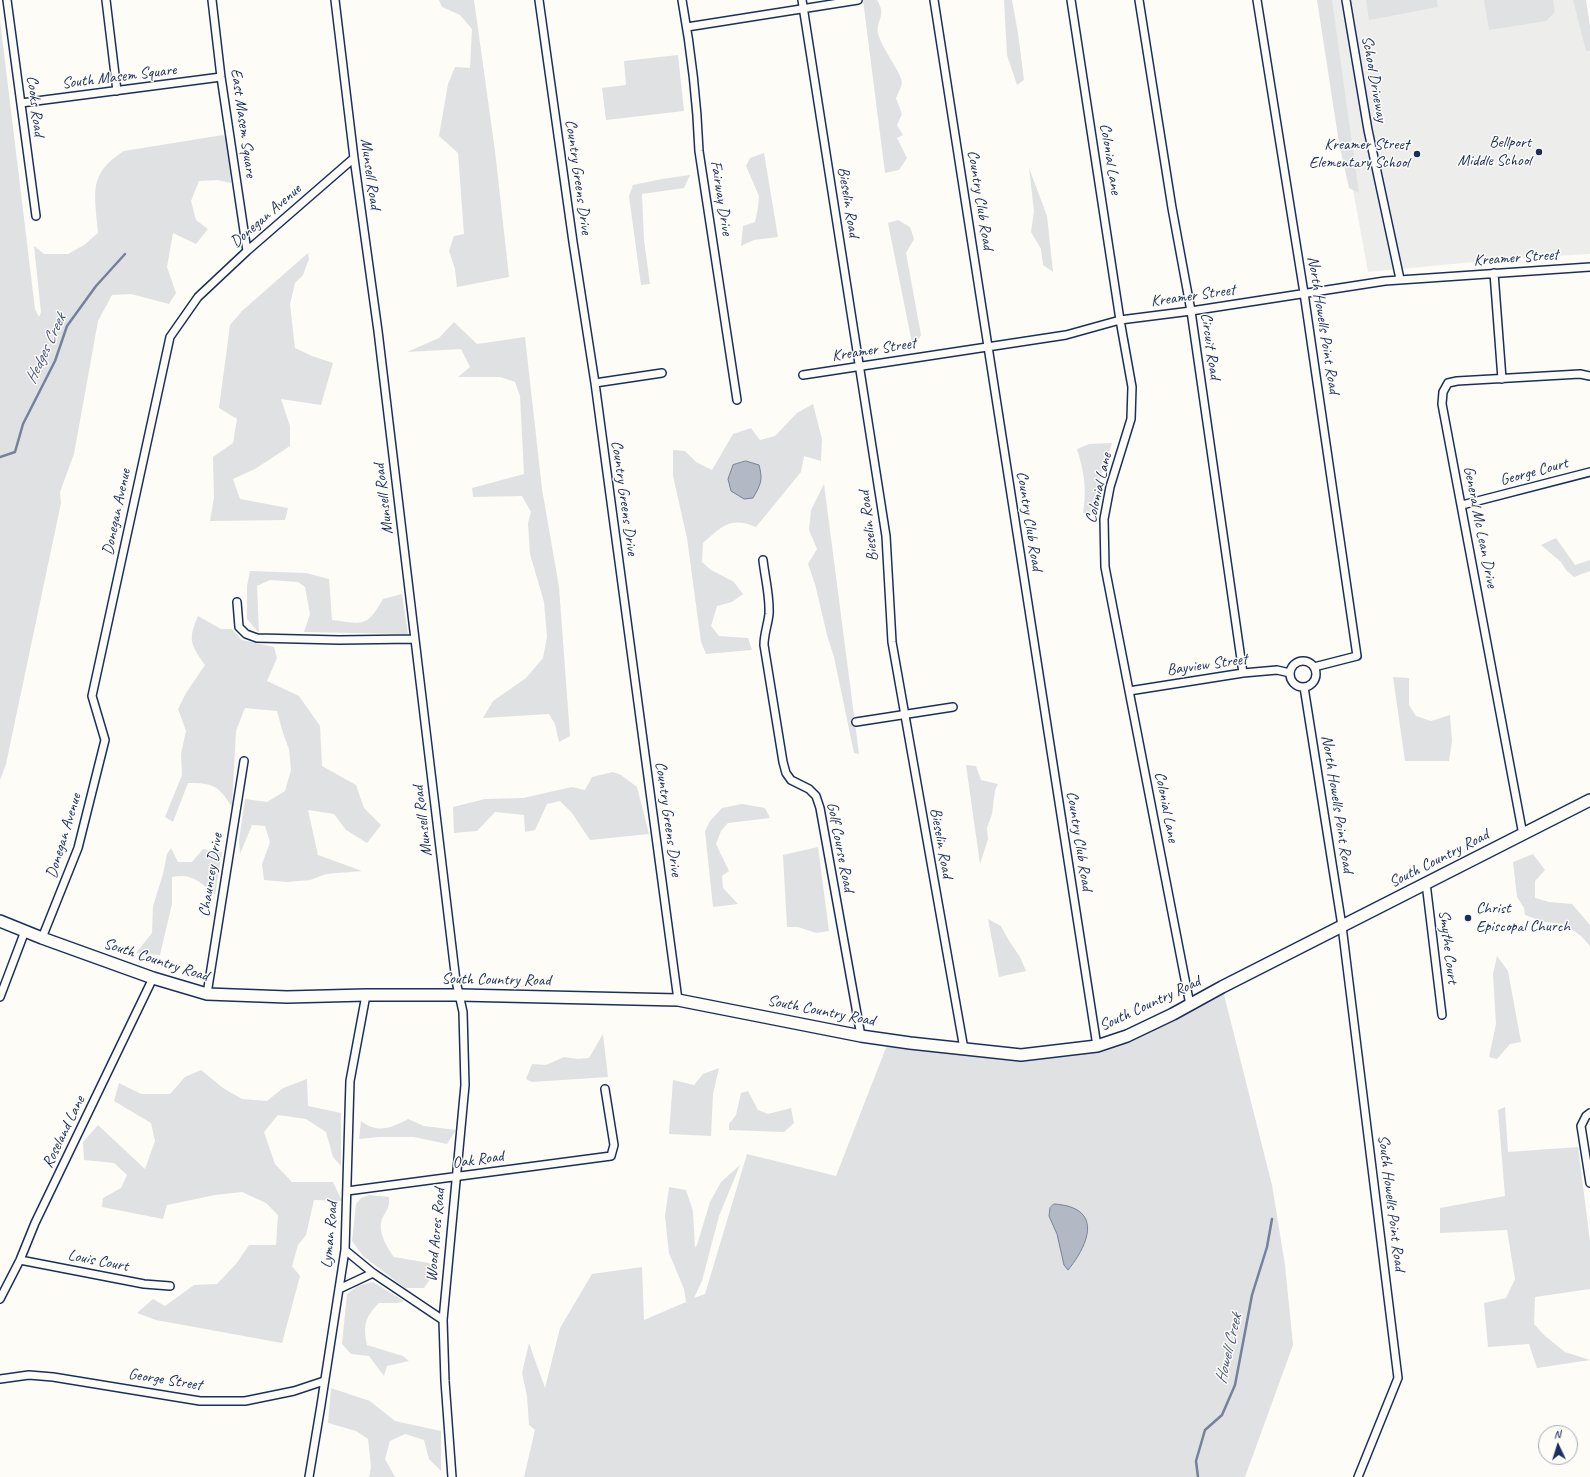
<!DOCTYPE html>
<html>
<head>
<meta charset="utf-8">
<style>
	body { margin:0 }
	#map { position:relative; width:1590px; height:1477px; overflow:hidden; background:#fdfcf7; font-family:Caveat,sans-serif }
	canvas { display:block }
	.north { position:absolute; left:1538px; top:1425px; width:40px; height:40px; box-sizing:border-box; background:#fdfcf7; border:1px solid #a3aaba; border-radius:50%; rotate:356deg; font-size:11px; font-weight:700; line-height:16px; text-align:center; color:#1b2f5e }
	.north::after { content:''; display:block; margin:auto; width:14px; height:18px; background:#1b2f5e; clip-path:polygon(50% 0,100% 100%,50% 72%,0 100%) }
</style>
</head>
<body>
<div id="map">
<canvas width="1590" height="1477"></canvas>
<div class="north">N</div>
</div>
<script>
const ctx = document.querySelector('canvas').getContext('2d');
ctx.lineJoin = 'round';
function fill(path, color) { ctx.fillStyle = color; ctx.fill(path, 'evenodd'); }
function trace(path, color, width, dash) { ctx.strokeStyle = color; ctx.lineWidth = width; ctx.lineCap = dash ? 'butt' : 'round'; ctx.setLineDash(dash || []); ctx.stroke(path); }
function write(font, color, halo, rows, align = 'center') {
  ctx.font = font + ' Caveat,sans-serif'; ctx.lineWidth = 3; ctx.setLineDash([]); ctx.textBaseline = 'middle'; ctx.strokeStyle = halo; ctx.fillStyle = color; for (const [text, x, y, turn = 0] of rows) {
    ctx.save(); ctx.translate(x, y); ctx.rotate((+turn || 0) * Math.PI / 180); ctx.textAlign = isNaN(turn) ? turn : align; if (halo) ctx.strokeText(text, 0, 0); ctx.fillText(text, 0, 0); ctx.restore();
  }
}
const built = new Path2D(`
	M1318 0H1582L1590 45V254L1506 259 1368 272Z`);
const green = new Path2D(`
	M439 0H474L495 151 509 277 457 287 455 269 449 251 454 236 464 234 458 153 439 136 448 84 455 67 470 68 472 29 460 15 442 7Z
	M863 0H877C887 16 876 20 878 33 881 48 902 73 902 83 901 88 898 93 896 98L902 114 897 125 903 135 897 138 907 158 899 170 885 173Z
	M1004 0H1012L1018 33 1024 80 1017 85 1007 55Z
	M1317 0H1332L1359 193 1349 188 1339 143Z
	M1366 0H1437L1438 7 1369 20Z
	M1484 0H1553L1555 12 1546 21 1489 30Z
	M1573 0H1586L1590 26V51H1586Z
	M0 20 35 309 39 317 41 312 34 246 44 254H68L84 245 98 233C95 194 87 174 124 151L223 135 228 140 231 183 217 180 199 181 191 201 196 220 208 229 196 244 173 233 167 267 176 293 169 304 131 294 112 295 98 321 74 454 60 492 61 503 6 764 0 780Z
	M678 55 684 111 606 120 602 88 626 85 624 61Z
	M764 153 778 237 754 240 741 246 743 226 755 222 758 208 759 196 746 166 750 158Z
	M1029 168 1047 216 1053 272 1043 265 1041 249 1031 232 1034 211Z
	M690 175 684 188 642 194 644 240 650 284 641 285 629 196 633 185 662 179Z
	M898 220 910 227 914 239 906 253 921 335 913 348 888 223Z
	M308 253 309 259 303 275 295 283 290 304 295 348 312 356 333 363 321 405 281 399 290 426V446L255 469 233 479 240 499 288 508 285 520 210 521 214 498 213 457 233 443 237 419 219 408 230 325 242 311Z
	M454 322 477 344 525 337 542 489 559 587 570 736 559 742 555 724 549 714 483 718 493 701 526 678 543 658 547 637 544 602 530 554 528 523 531 512 522 496 473 497 472 488 524 474 520 396 515 382 500 377H458L470 367 461 349 407 352 439 338Z
	M813 404 822 439 821 461 804 456 801 472 756 527C730 516 721 527 703 543L702 562 711 570 734 582 743 594 732 602 717 606 711 626 719 636 748 638 752 650 706 654 701 642 687 538 673 476V450L685 451 696 462 712 470 733 434 751 428 760 440 775 436 797 413Z
	M1112 443 1099 483 1095 515 1083 513C1087 487 1084 473 1077 449L1089 444Z
	M824 484 859 754 854 753 834 657 827 635 815 584 808 564 817 549 809 530 811 510Z
	M1556 538 1575 565 1590 560V571L1574 577 1566 570 1561 562 1541 545Z
	M250 571 306 573 329 579 332 620C364 624 366 628 383 599L402 594 408 634 304 632 310 614 305 587 298 582 270 580 257 586 259 633 247 619V586Z
	M198 616 221 629H232L242 640 274 647 277 658 267 681 299 696 320 726 322 766 356 785 364 808 381 825 367 843 346 830 334 814 308 810 318 855 362 871 326 874 310 880 287 882 264 880 262 864 270 842 265 826 252 825 240 854 239 840 245 799 267 802 285 791 291 770 289 749 283 733 277 711 245 708 236 731 232 807C218 785 213 783 188 783L173 822 165 817 182 775 181 754 186 731 178 709 186 693 205 665C190 644 188 639 198 616Z
	M1393 677 1409 678V705L1416 716 1431 721 1450 715 1452 741 1449 761H1405Z
	M966 765 976 766 981 780 998 784 995 790 992 814 987 828 988 839 980 864Z
	M613 772 621 775 637 787 649 834 590 840 572 813 560 801 547 804 535 830 525 832 524 815 495 812 477 831 454 833 453 807 485 799 523 798 572 787 585 790 592 777Z
	M742 804 765 808 770 818 728 823 721 831 716 844 729 871 722 876 723 888 738 904 713 907 705 831 710 821 722 808Z
	M818 847 829 931 816 933 798 927H787L783 855Z
	M171 848 178 862H192L203 849 222 852 215 895C200 882 193 873 172 877V904L160 955 136 953 152 933 153 906 163 874 167 854Z
	M1533 854 1545 870 1535 881V898L1549 902 1572 904 1590 925V946L1581 936 1564 924 1544 922 1525 915 1524 908 1517 897 1513 862Z
	M988 919 1001 926 1008 939 1020 957 1026 971 999 977Z
	M1497 956 1508 971 1521 1042 1510 1044 1497 1059 1489 1057 1496 1024 1493 974Z
	M1222 987 1272 1185 1285 1265 1293 1345 1245 1477H524L535 1430 529 1425 527 1396 522 1373 529 1343 545 1388 560 1328 592 1274 642 1267 644 1320 686 1302 684 1289 669 1253 665 1216 669 1187 686 1190 693 1211 695 1248 697 1245 710 1202 721 1182 740 1165 719 1216 702 1281 694 1298 705 1294 747 1154 836 1176 889 1040 1021 1055 1097 1046Z
	M603 1034 608 1077 532 1082 526 1079 532 1064 546 1065 564 1057 578 1059 589 1058Z
	M719 1068 713 1094 711 1136 669 1134 673 1080 694 1085 703 1074Z
	M201 1070 223 1088 242 1099 267 1101 283 1088 307 1079 308 1106 341 1113V1166L333 1157 326 1132 306 1119 278 1115 264 1132 275 1164 292 1182H333L342 1201 314 1200 306 1235 298 1245 292 1266 300 1276 282 1343 156 1320 137 1313 153 1299 165 1306 194 1285 217 1284 236 1264 249 1245H276L278 1215 266 1203 242 1192 215 1195 167 1205 163 1219 102 1207 103 1198 121 1188 127 1175 114 1163 84 1160 83 1142 98 1125 145 1169 155 1141 151 1123 114 1101 119 1083 141 1094H170L185 1077Z
	M748 1091 758 1110 768 1114 791 1108 794 1123 784 1132 729 1130V1124L736 1115 741 1093Z
	M1505 1107 1508 1152 1578 1147 1590 1241V1289L1535 1297 1534 1324 1545 1336 1565 1352 1590 1360 1537 1368 1529 1344 1488 1347 1484 1303 1506 1298 1515 1279 1507 1230 1440 1233V1208L1505 1196 1498 1110Z
	M408 1119 424 1126 456 1130 447 1144 414 1137H379L359 1139 361 1121C378 1134 391 1128 408 1119Z
	M369 1195 389 1197C390 1212 383 1212 381 1223 379 1234 388 1249 394 1257L429 1263 436 1271 424 1288H405L363 1256 352 1241 356 1204 361 1198Z
	M373 1282 404 1301 398 1303H379C365 1317 363 1325 367 1345L403 1356 409 1361 387 1366 384 1376 369 1356 351 1354 342 1344 347 1294 358 1286Z
	M331 1388 370 1401 395 1421 441 1431V1471L429 1459 424 1440 405 1434 390 1441 385 1459 395 1477H369L371 1467 368 1439 356 1431 328 1423Z`);
const water = new Path2D(`
	M746 461 759 465C763 480 761 484 753 498L744 499 731 491 728 479 733 465Z
	M1054 1204C1103 1207 1090 1243 1068 1270L1064 1265 1057 1234 1049 1216 1050 1208Z`);
const stream = new Path2D(`
	M0 457 15 452 23 424 55 361 67 326 96 286 125 254
	M1198 1477 1196 1461 1205 1430 1222 1415 1235 1385 1252 1295 1267 1247 1272 1219`);
const minor = new Path2D(`
	M7 0 36 216
	M106 0 117 91
	M212 0 221 77 247 251
	M335 0 354 158 378 331 456 981 463 1012 465 1085 443 1320 445 1381 452 1477
	M539 0 573 242 595 383 678 1000
	M682 0C691 50 697 100 699 151L737 400
	M802 0 886 536 892 642 964 1049
	M934 0 1097 1046
	M1071 0 1120 320 1132 387 1131 419 1110 487 1104 519 1105 567 1190 1005
	M1139 0 1172 208 1191 311 1243 673
	M1257 0 1304 293 1357 656 1314 667
	M1346 0 1368 130 1400 279
	M687 27 858 0
	M21 103 221 77
	M1494 273 1502 379
	M803 375 1066 335 1120 320 1191 311 1385 281 1590 267
	M595 383 662 373
	M1462 505 1590 472
	M763 560C765 578 770 596 769 614 768 624 764 634 764 645L783 762 786 773 791 780 809 789 816 796 820 808 861 1036
	M237 602 239 627 246 634 257 638 339 640 415 639
	M1290 674a13 13 0 1 1 26 0a13 13 0 1 1-26 0Z
	M1304 687 1342 926 1398 1378 1358 1477
	M1129 691 1243 673 1277 670 1290 673
	M856 722 953 707
	M1523 835 1442 404 1443 392 1448 383 1457 381 1580 374 1590 376
	M1426 883 1442 1015
	M42 938 78 848 105 740 92 696 170 337 198 297 247 251 354 158
	M207 994 244 761
	M0 997 25 931
	M1590 1113 1586 1116 1581 1126 1590 1183
	M347 1191 611 1156 614 1145 605 1089
	M345 1250 373 1273 443 1320
	M20 1260 144 1284 170 1286
	M339 1289 373 1273
	M0 1299 20 1260 35 1223 153 978
	M0 1379 29 1375 53 1377 200 1401H245L294 1391 324 1381
	M309 1477 321 1405 345 1250 350 1081 366 995`);
const secondary = new Path2D(`
	M0 921 42 938 153 978 207 994 287 997 366 995H460L678 1000 861 1036 910 1043 1021 1055 1097 1046 1127 1036 1173 1014 1222 987 1590 800`);
const markers = [
	[1539,152,4,"#1b2f5e"],
	[1417,154,4,"#1b2f5e"],
	[1468,918,4,"#1b2f5e"]
];
const streetNames = [
	["South Masem Square",119,77,-7],
	["School Driveway",1374,79,80],
	["Cooks Road",35,106,83],
	["East Masem Square",243,123,82],
	["Colonial Lane",1110,159,81],
	["Munsell Road",370,174,82],
	["Country Greens Drive",578,177,82],
	["Fairway Drive",721,198,81],
	["Country Club Road",980,200,81],
	["Bieselin Road",848,202,81],
	["Donegan Avenue",266,216,-41],
	["Kreamer Street",1516,258,-4],
	["Kreamer Street",1193,296,-8],
	["North Howells Point Road",1323,325,81],
	["Circuit Road",1210,346,82],
	["Kreamer Street",874,350,-9],
	["George Court",1534,472,-15],
	["Colonial Lane",1099,488,-77],
	["Country Greens Drive",624,498,82],
	["Munsell Road",384,499,-97],
	["Donegan Avenue",117,512,-78],
	["Country Club Road",1029,521,81],
	["Bieselin Road",869,526,-97],
	["General Mc Lean Drive",1480,527,79],
	["Bayview Street",1207,665,-8],
	["North Howells Point Road",1337,804,81],
	["Colonial Lane",1166,807,79],
	["Country Greens Drive",668,819,82],
	["Munsell Road",423,821,-97],
	["Donegan Avenue",64,836,-73],
	["Country Club Road",1079,841,81],
	["Bieselin Road",941,843,80],
	["Golf Course Road",840,847,79],
	["South Country Road",1439,859,-27],
	["Chauncey Drive",211,875,-81],
	["Smythe Court",1448,947,83],
	["South Country Road",156,960,18],
	["South Country Road",496,980,1],
	["South Country Road",1150,1004,-25],
	["South Country Road",821,1011,11],
	["Roseland Lane",64,1132,-64],
	["Oak Road",478,1160,-8],
	["South Howells Point Road",1391,1203,83],
	["Lyman Road",330,1235,-85],
	["Wood Acres Road",436,1235,-85],
	["Louis Court",98,1261,11],
	["George Street",165,1380,9]
];
const poiNames = [
	["Bellport",1531,143],
	["Middle School",1531,161],
	["Kreamer Street",1409,145],
	["Elementary School",1409,163],
	["Christ",1476,909,"left"],
	["Episcopal Church",1476,927,"left"]
];
const waterNames = [
	["Hedges Creek",46,349,-65],
	["Howell Creek",1229,1349,-77]
];
fill(built, '#edeeec');
fill(green, '#e0e1e3');
fill(water, '#b3b8c5');
trace(water, '#76819c', 1);
trace(stream, '#76819c', 2.5);
trace(minor, '#1b2f5e', 10);
trace(secondary, '#1b2f5e', 14);
trace(minor, '#fdfcf7', 7);
trace(secondary, '#fdfcf7', 11);
for (const [x, y, r, color] of markers) { const dot = new Path2D(); dot.arc(x, y, r, 0, 2 * Math.PI); ctx.fillStyle = color; ctx.fill(dot); trace(dot, '#fdfcf7', 1.5); }
write('16px', '#1b2f5e', '#fdfcf7', streetNames);
write('16px', '#1b2f5e', '#fdfcf7', poiNames, 'right');
write('italic 17px', '#49587d', '#fdfcf7', waterNames);
</script>
</body>
</html>
